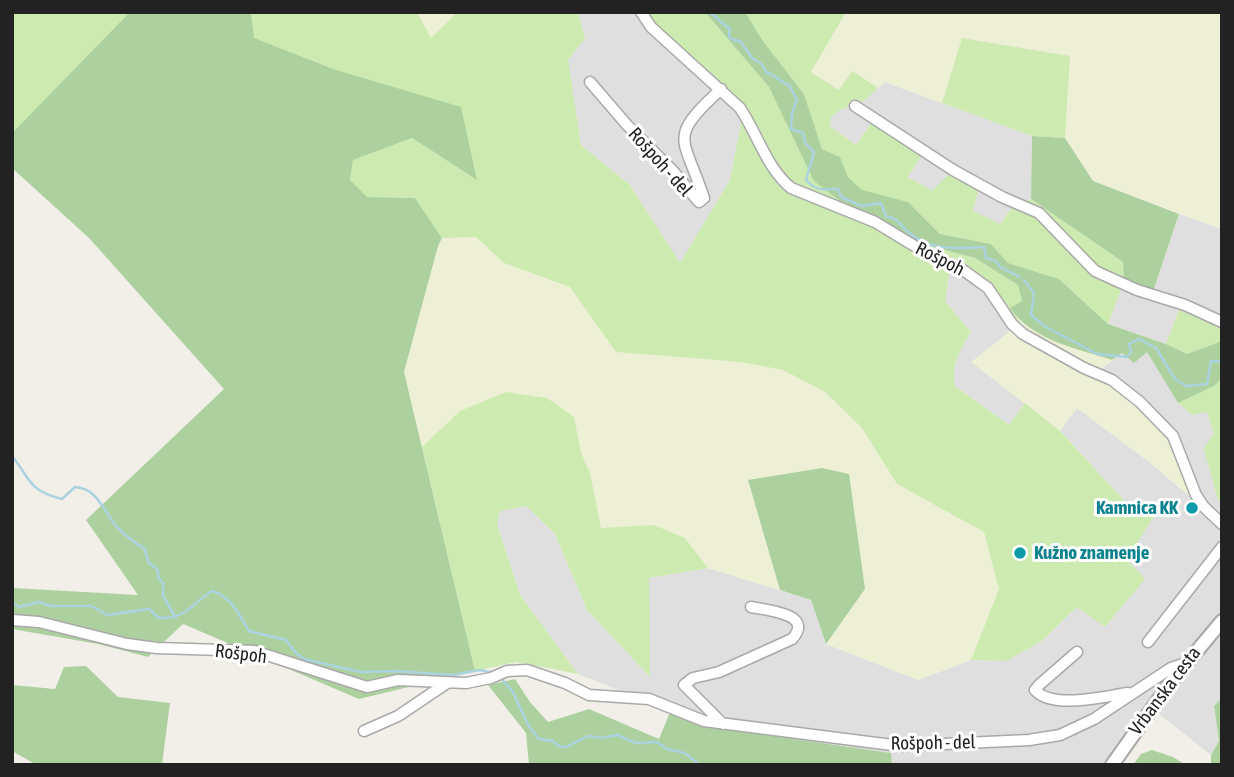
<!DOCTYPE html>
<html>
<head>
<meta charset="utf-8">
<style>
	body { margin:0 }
	#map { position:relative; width:1234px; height:777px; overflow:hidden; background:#f2efe9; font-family:"Asap Condensed",sans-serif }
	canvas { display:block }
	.frame { position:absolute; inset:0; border:14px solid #222; pointer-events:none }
</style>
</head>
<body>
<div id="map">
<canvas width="1234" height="777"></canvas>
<div class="frame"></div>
</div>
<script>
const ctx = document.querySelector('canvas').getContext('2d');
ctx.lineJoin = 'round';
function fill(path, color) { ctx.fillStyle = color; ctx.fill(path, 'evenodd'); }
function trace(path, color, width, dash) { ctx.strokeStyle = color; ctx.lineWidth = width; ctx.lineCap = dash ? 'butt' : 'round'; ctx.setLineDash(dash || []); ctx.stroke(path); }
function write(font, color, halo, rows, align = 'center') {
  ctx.font = font + ' "Asap Condensed",sans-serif'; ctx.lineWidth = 6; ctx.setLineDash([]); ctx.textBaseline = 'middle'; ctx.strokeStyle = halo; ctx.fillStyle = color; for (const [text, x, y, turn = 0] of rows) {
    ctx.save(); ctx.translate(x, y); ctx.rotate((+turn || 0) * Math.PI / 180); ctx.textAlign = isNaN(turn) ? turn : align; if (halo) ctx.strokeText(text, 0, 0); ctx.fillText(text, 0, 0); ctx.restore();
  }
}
const residential = new Path2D(`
	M578 12H643L743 113 730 180 680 264 630 185 581 145 567 60 585 39Z
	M885 82 1032 136 1031 199 1014 205 1000 224 972 211 979 187 933 192 908 177 872 122 856 145 830 126 831 117 840 110 864 101Z
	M1179 214 1222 229V328L1179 310 1166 344 1108 324 1124 282 1153 292Z
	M951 262 979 275 993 290 1015 322 1008 333 972 362 1025 403 1009 425 955 386 953 371 959 352 971 332 945 301Z
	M1147 351 1178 403 1193 414 1207 411 1215 434 1218 500H1222V624L1216 633 1222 639V698L1214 706 1219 741 1211 755 1154 710 1120 765H892L891 753 711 727 578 674 520 595 497 524 499 511 527 506 555 534 587 610 649 676V578L708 568 811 600 826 644 918 680 971 660 1007 661 1043 640 1125 559 1134 511 1060 431 1077 408 1144 458 1193 499 1137 403 1093 376 1122 353Z`);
const farmland = new Path2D(`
	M417 12H458L431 38Z
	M846 12H1222V229L1093 181 1065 138 1070 56 962 38 942 103 885 82 878 88 852 71 840 90 811 72Z
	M476 237 504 263 570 287 616 352 741 362 783 370 825 392 862 428 897 484 984 532 999 589 971 660 918 680 826 644 865 589 748 481 780 590 708 568 685 538 654 525 601 529 590 473 581 453 460 411 422 447 404 372 438 246 442 238Z
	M1015 322H1020L1112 360 1093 376 1137 403 1163 431 1195 500 1144 458 1077 408 1060 431 971 362 1008 333Z`);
const grass = new Path2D(`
	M12 12H130L12 133Z
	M251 12H417L431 38 458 12H578L585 39 568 60 581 145 630 185 680 263 730 180 743 113 643 12H705L769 87 815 181 846 206 918 243 975 258 1018 285 1022 301 1011 308 1020 322H1015C995 294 984 274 951 262L945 301 971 332C960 350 951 364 955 386L1009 425 1025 403 1060 431 1134 511 1156 514 1126 559 1145 579 1105 627 1077 607 1043 640 1007 661 971 660 999 589 984 532 897 484 862 428 825 392 783 370 741 362 616 352 570 287 504 263 476 237 442 238 415 198 366 197 350 180 353 160 412 138 477 180 336 70 253 38Z
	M745 12H846L811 72 839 90 852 71 878 88 864 101 840 110 831 117 830 126 856 145 872 122 922 155 908 177 932 191 951 172 979 187 973 211 1000 224 1014 205 1031 199 1123 262 1124 282 1108 324 1059 279 1008 263 991 244 940 234 908 202 862 191 848 177 840 157 822 149 804 94 763 41Z
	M962 38 1070 56 1065 138 1032 136 942 103Z
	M1179 310 1222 328V341L1187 354 1166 344Z
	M1222 378V500H1218L1204 449 1214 433 1207 412 1193 415 1178 403 1214 386Z
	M506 392 547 398 574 417 581 453 590 473 601 528 654 525 685 538 708 568 649 578 650 677 587 610 555 534 526 506 500 511 497 524 520 595 578 674 516 662 475 671 422 447 460 411Z`);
const forest = new Path2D(`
	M130 12H251L254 38 336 70 461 107 477 180 412 138 353 160 350 180 367 197 415 198 442 238 438 246 404 372 475 671 359 699 183 624 148 657 98 644 12 629V588L138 595 86 520 224 389 89 238 12 168V133Z
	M705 12H745L763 41 804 94 822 149 840 157 848 177 862 190 908 202 940 234 991 244 1008 263 1059 279 1108 324 1166 344 1187 354 1222 341V378L1214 386 1178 403 1147 352 1134 363 1122 353 1112 360C1076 348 1033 341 1010 308L1022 301 1018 285 975 258 918 243 846 206 814 181 769 87Z
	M1032 136 1065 138 1093 181 1179 214 1153 292 1124 282 1123 262 1031 199Z
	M822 468 849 474 865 589 826 644 811 600 780 590 748 480Z
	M86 666 118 697 170 703 162 765H37L12 751V685L55 689 64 667Z
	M515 679 530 702 548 722 589 709 659 739 670 712 711 727 891 753 892 765H529L526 733 488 685Z
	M1222 698V765H1211V755L1219 741 1214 706Z
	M1152 750 1173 757 1186 765H1133L1141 754Z`);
const stream = new Path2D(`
	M706 12C717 14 719 24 730 28L729 37 734 40 740 41 753 59 762 64 766 72C775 75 780 82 789 85L797 100 792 113 791 129 803 133 805 143 814 152 806 180C816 191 824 190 838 189L841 197 862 206 881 203 886 216C903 221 897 223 908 232 930 252 958 248 984 247L986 258 996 261 1000 267 1020 277
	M1024 280 1034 293 1031 315 1046 327 1097 354 1127 357 1131 352 1129 344 1139 339 1156 348 1175 379 1186 386 1207 384 1211 361 1222 362
	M12 456C31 479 27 490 62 499L75 487C98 488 104 513 118 528 125 535 134 543 144 548L149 563 158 570V577L163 583V596L176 618
	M12 602 19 607 39 602 51 606H92L107 615 149 609 159 618C188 618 190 605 212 591 230 595 240 616 249 631L286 640 295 652 304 659 361 672 395 671 453 675 480 670 495 673
	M500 677 513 692 528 725 539 739 553 741 559 746 566 747 588 736 602 738 617 735 636 743 657 742 667 749 685 753 700 765`);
const minor = new Path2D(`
	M641 12 651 27 740 108C758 135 766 167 791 188L875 222 936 259 963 270 988 288 1012 324 1023 334 1084 368 1112 380 1140 402 1173 436 1196 495 1204 507 1222 524
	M590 82 627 125 673 171 699 202 704 198C683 135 667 139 721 89
	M855 106 953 170 1002 197 1039 213 1095 271 1137 290 1185 305 1222 322
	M12 620 39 622 127 644 157 648 254 651 367 687 398 680 466 683 491 678 507 671 527 670 565 683 589 695 649 699 704 721 900 746 1029 740 1060 735 1094 719 1171 668 1186 663
	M1148 642 1222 547
	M1077 652 1039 685 1035 690C1052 710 1105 696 1128 693
	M723 724 684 685 693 678 719 672 792 639C815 614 767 610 751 607
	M364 731 398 716 447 683`);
const tertiary = new Path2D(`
	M1112 765 1171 682 1222 621`);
const markers = [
	[1192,508,7,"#0f9aa8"],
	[1020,553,7,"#0f9aa8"]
];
const streetNames = [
	["Rošpoh - del",660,162,48],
	["Rošpoh",940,259,27],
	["Rošpoh",241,654,7],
	["Vrbanska cesta",1165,691,-53],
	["Rošpoh - del",933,743,-1]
];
const cultureNames = [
	["Kamnica KK",1178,508],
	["Kužno znamenje",1034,553,"left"]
];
fill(residential, '#e0dfdf');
fill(farmland, '#eef0d5');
fill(grass, '#cdebb0');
fill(forest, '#add19e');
trace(stream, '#aad3df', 2.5);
trace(minor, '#a9a9a9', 13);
trace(tertiary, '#a9a9a9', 16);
trace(minor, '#fff', 10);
trace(tertiary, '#fff', 12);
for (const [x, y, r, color] of markers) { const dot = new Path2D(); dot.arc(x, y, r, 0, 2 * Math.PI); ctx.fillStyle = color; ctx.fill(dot); trace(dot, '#fff', 2.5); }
write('19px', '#222', '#fff', streetNames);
write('bold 19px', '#0d838f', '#fff', cultureNames, 'right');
</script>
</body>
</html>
